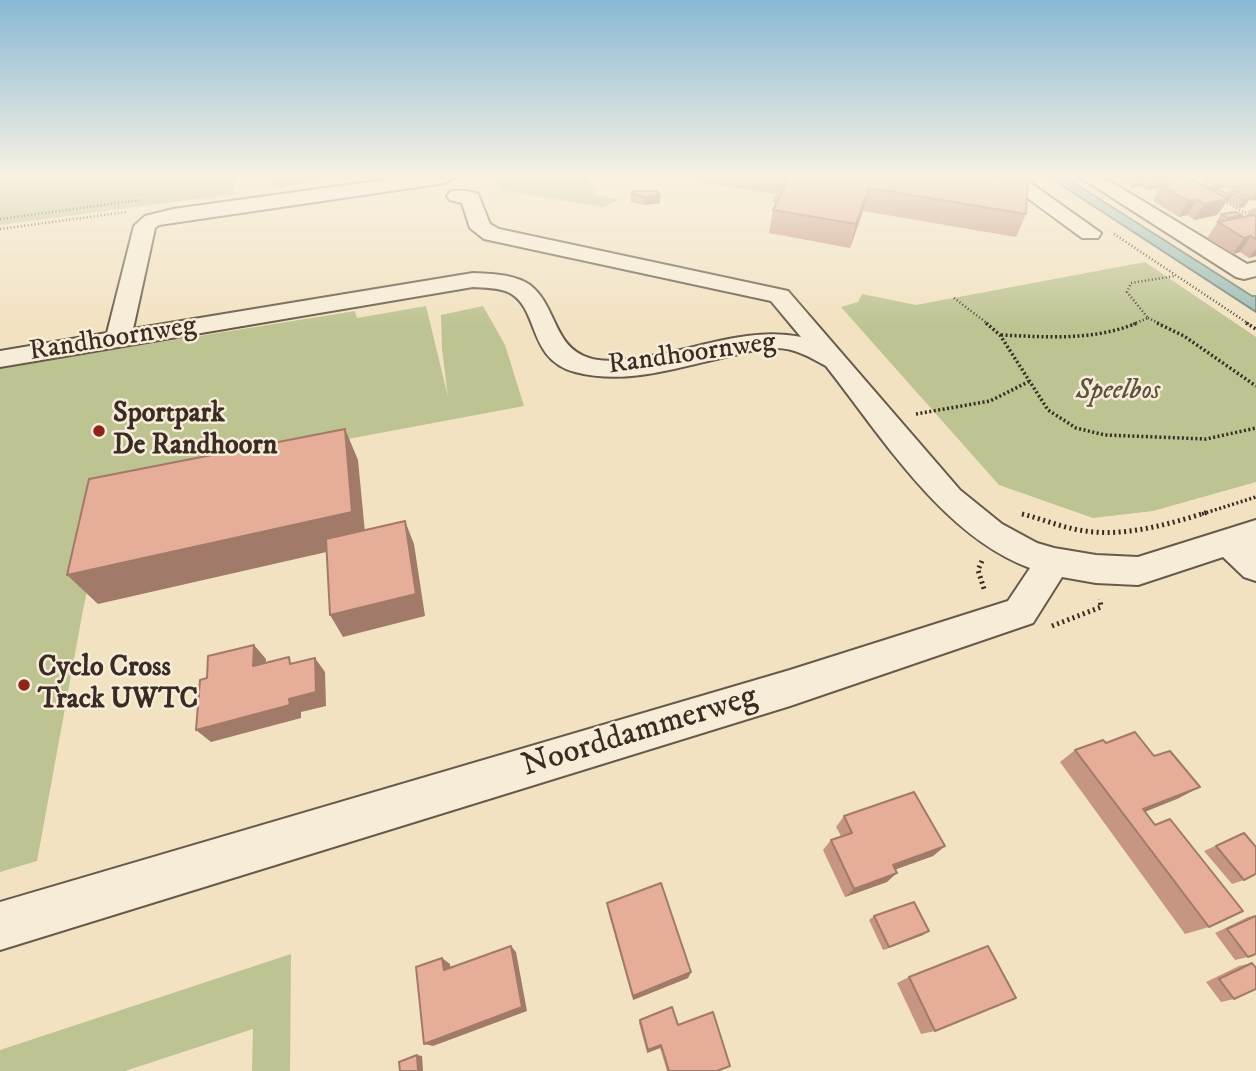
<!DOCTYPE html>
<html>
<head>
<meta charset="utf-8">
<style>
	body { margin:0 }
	canvas { display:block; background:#f2e2c1 }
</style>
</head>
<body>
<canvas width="1256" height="1071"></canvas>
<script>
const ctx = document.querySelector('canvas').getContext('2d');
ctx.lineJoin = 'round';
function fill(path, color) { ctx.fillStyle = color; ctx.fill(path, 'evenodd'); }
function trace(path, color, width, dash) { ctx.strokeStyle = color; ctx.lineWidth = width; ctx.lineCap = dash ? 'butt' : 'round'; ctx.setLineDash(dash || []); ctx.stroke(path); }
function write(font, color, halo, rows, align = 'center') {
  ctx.font = font + ' "IM FELL DW Pica",serif'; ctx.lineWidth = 5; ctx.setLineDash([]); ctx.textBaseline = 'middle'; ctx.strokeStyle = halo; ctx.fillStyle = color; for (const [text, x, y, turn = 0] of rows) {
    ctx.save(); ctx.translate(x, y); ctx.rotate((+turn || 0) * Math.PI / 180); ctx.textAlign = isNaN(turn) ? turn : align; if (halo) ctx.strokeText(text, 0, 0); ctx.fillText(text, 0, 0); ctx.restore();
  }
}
const green = new Path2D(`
	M0 177H236L234 194 0 225Z
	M273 177H354L273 188Z
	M516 177H586L597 195 619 200 603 207 499 190 495 179Z
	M1145 262 1256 337V482L1153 511 1093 518 999 485 841 307 858 302 862 294 916 305Z
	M426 306 448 397 442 349 441 315 483 306 505 345 524 406 193 468 105 508 83 610 37 861 0 872V368L355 311 357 318Z
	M291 954 290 1071H252L253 1029 125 1071H0V1050Z`);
const water = new Path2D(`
	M1049 177H1065L1252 296H1256V312Z`);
const pathFar2 = new Path2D(`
	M1224 201 1245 213 1256 211
	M0 219 140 200
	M0 229 126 212
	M1114 234 1249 324
	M954 298 988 324
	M1148 318 1161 324
	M1133 324 1148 318 1127 292 1131 283 1175 276`);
const pathFar1 = new Path2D(`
	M986 323 1000 335 1048 410 1076 428 1105 435 1206 439 1256 428
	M1157 323 1184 336 1256 386
	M1246 323 1256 329
	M1001 335C1048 337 1093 341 1137 323
	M916 414 990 401 1030 381
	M1202 514 1256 497`);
const path = new Path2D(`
	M1022 514C1043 519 1063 528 1085 531 1126 537 1169 524 1208 512
	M982 561 978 570 985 592
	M1052 626 1101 607 1100 599`);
const minor = new Path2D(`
	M405 177H455L445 183 159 225 155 228 133 329 473 273C492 274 514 274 530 285 557 306 553 347 589 358 604 363 622 360 637 358 691 352 746 326 801 337L771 301 484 239 470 228 462 203 450 200 447 196 450 192C460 189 469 191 478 194L490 224 499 229 788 291 960 490 1002 524 1037 543 1054 548 1096 555 1138 557 1256 520V581L1244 577 1223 557 1138 585 1096 583 1062 577 1033 623 790 706 0 950V902L790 670 1008 601 1030 568C943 536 882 437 826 366 810 357 794 348 776 348 762 347 747 352 734 355 682 366 628 386 575 372 527 359 540 310 510 293 498 287 485 288 473 287L0 367V351L107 333 134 226 145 216 173 209Z
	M999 177H1022L1101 233 1098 238H1082Z
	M1080 177H1103L1247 264 1256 262V276L1244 279 1236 277Z`);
const wall = new Path2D(`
	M667 177H1028L1026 214 1016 237 863 211 850 248 769 233 773 210 776 203 773 202 775 194Z
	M1114 177H1169L1168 180 1201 184 1204 178H1208L1206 177H1256V200H1249L1244 207 1238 208 1227 201 1217 215 1194 220 1187 215 1179 217 1153 201 1155 196H1154L1159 188 1146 190 1140 186 1132 188ZM1224 187 1233 191 1229 192 1228 194 1221 190Z
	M631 194 660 195V203L645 205 631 202Z
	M1256 208V256L1249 258 1240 252 1233 254 1207 238 1217 223 1216 222 1221 214 1242 215 1241 218 1246 217 1251 209Z
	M1106 743 1179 798 1145 812 1209 927 1185 934 1060 762 1075 750Z
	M844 816 945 846 933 856 895 869 887 882 845 897 823 850 831 840 841 836 836 827Z
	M1244 833V880L1232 884 1204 851Z
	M607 903 691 972 688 978 633 1000 608 911Z
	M1256 915V954L1248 957 1235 960 1215 933 1248 917Z
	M874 916 923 935 883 950 869 920Z
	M1252 963 1255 967 1256 966V989L1234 999 1221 1002 1206 982 1239 966Z
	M909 977 935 1031 921 1034 897 983Z
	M640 1020 678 1025 717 1071H667L660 1048 647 1053 639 1023Z`);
const shadedWall = new Path2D(`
	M1138 177H1145L1140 186 1132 188Z
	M1154 177H1169L1166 182 1163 180 1159 188 1146 190Z
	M869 188 863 211 850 248 856 224Z
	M1256 192V200L1250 201Z
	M660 195V203L645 205 646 197Z
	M1231 196 1217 215 1194 220 1204 204Z
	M1250 199 1244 207 1238 208 1244 200Z
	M1197 200 1187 215 1179 217 1188 201Z
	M1242 215 1237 223 1222 226 1228 218Z
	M1251 236 1240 252 1233 254 1244 238Z
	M1256 249V256L1249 258Z
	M345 429 358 460 366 543 98 604 67 575Z
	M405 521 414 544 425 616 343 637 330 615Z
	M254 645 266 659 265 680 253 666Z
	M315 658 325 672 326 706 301 712V718L211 742 196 730Z
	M1200 787 1179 798 1124 820 1143 809Z
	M945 846 933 856 883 874 893 865Z
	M897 873 887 882 845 897 854 889Z
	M929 931 923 935 883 950 889 947Z
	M511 946 516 952 527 1011 433 1046 424 1044Z
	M442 958 450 964 451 975 444 970Z
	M691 972 688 978 633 1000V996Z
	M661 1045 660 1048 647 1053 648 1050Z
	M417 1055 422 1056 423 1071H418Z`);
const building = new Path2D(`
	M779 177H984L999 179V177H1028L1026 214 869 188 856 224 773 210 788 181 777 179Z
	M1184 177H1187L1228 199 1204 204 1197 200 1188 201 1162 186 1170 184 1163 180Z
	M1244 177H1256V183Z
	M1204 178H1211L1225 186H1219Z
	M1210 188H1216L1231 196 1225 197Z
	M634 191H657L660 195 646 197 631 194Z
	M1235 191 1250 199 1244 200 1229 192Z
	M1236 212 1242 215 1228 218 1221 214Z
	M1253 215 1256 217V239L1251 236 1244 238 1218 222Z
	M345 429 352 512 67 575 89 479Z
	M405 521 416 594 330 615 326 539Z
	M254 645 253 666 289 657 290 664 315 658 316 692 289 699 290 705 196 730 200 680 207 678 208 656Z
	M1135 732 1154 756 1170 751 1200 787 1143 809 1155 825 1170 819 1243 911 1209 927 1075 750 1103 740 1106 743Z
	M914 792 945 846 893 865 897 873 854 889 831 840 852 833 844 816Z
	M1244 833 1256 847V874L1244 880 1216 846Z
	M661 883 691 972 633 996 607 903Z
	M914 902 929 931 889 947 874 916Z
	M1256 916V954L1248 957 1227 929Z
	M511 946 522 1007 424 1044 416 967 442 958 444 970Z
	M988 946 1016 998 935 1031 909 977Z
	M1252 963 1256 968V989L1234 999 1219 979Z
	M672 1007 678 1025 713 1012 730 1066 717 1071H669L661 1045 648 1050 640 1020Z
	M417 1055 418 1071H400L399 1062Z`);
const markers = [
	[99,431,7,"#8f2418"],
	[24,685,7,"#8f2418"]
];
const streetNames = [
	["Randhoornweg",113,340,-9],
	["Randhoornweg",692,355,-8]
];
const parkNames = [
	["Speelbos",1118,392]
];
const poiNames = [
	["Sportpark",113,415],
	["De Randhoorn",113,447],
	["Cyclo Cross",38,669],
	["Track UWTC",38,701]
];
const nearStreetnames = [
	["Noorddammerweg",640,733,-17]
];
fill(green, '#bdc391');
fill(water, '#9cbdb7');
trace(water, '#75837c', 2);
trace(minor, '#685a4b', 4);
trace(pathFar2, '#3a2c24', 2.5, [1, 2.5]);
trace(pathFar1, '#3a2c24', 3.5, [2, 2.5]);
trace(path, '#3a2c24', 5, [2, 3.5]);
fill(minor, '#f7ecd7');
fill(wall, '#c69683');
fill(shadedWall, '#a17a6a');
fill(building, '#e6ae98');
trace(building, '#a17a6a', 2);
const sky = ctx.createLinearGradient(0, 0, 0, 327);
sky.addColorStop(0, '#89b8d4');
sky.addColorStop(0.54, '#f9f2e3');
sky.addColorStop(1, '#f9f2e300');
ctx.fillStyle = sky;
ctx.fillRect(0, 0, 1256, 327);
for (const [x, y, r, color] of markers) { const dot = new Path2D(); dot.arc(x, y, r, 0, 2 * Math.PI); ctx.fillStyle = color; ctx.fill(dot); trace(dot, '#f7ecd7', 2.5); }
write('28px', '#3a2c24', '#f7ecd7', streetNames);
write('italic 28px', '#5b523f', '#f7ecd7', parkNames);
write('bold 28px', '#3a2c24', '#f7ecd7', poiNames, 'left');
write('33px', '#3a2c24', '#f7ecd7', nearStreetnames);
</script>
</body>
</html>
